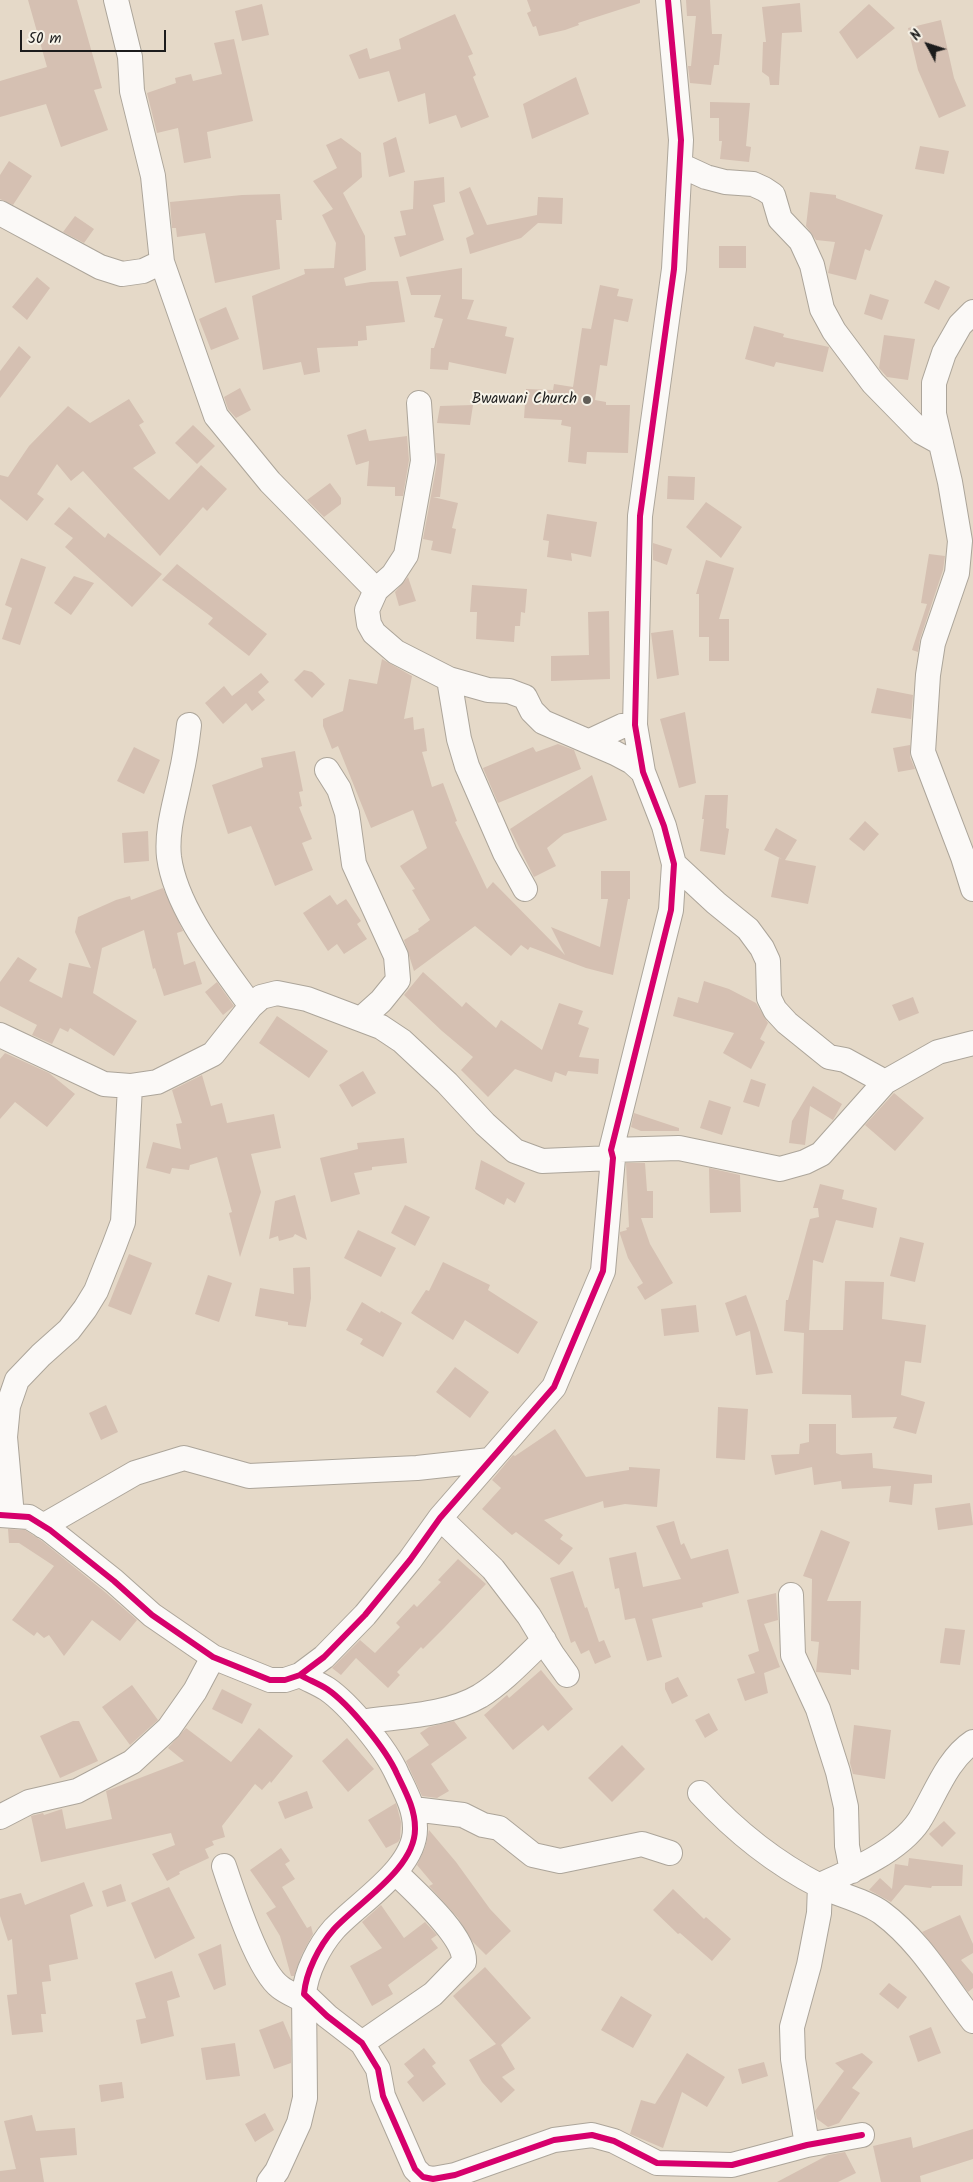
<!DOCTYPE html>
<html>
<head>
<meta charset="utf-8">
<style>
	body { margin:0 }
	#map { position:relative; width:973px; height:2182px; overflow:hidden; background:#e5d9c8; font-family:Kalam,sans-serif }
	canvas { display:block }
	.north { position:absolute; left:903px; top:20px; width:50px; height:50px; -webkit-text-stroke:4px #f7f3e8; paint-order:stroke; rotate:310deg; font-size:14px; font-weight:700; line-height:20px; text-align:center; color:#1c1c1c }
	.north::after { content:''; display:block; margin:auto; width:18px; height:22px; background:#1c1c1c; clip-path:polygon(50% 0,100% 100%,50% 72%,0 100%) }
	.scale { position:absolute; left:20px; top:30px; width:146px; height:22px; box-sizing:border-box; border:2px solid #1c1c1c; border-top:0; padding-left:6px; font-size:15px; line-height:18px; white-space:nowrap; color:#1c1c1c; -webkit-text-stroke:4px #f7f3e8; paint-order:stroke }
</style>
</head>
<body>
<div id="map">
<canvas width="973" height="2182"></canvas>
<div class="north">N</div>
<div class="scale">50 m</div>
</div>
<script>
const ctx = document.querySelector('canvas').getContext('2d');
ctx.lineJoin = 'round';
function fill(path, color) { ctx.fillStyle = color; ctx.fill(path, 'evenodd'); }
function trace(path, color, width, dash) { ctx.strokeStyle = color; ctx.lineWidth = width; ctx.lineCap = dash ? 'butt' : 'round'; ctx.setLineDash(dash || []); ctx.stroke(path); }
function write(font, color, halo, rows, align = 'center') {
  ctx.font = font + ' Kalam,sans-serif'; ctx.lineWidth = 4; ctx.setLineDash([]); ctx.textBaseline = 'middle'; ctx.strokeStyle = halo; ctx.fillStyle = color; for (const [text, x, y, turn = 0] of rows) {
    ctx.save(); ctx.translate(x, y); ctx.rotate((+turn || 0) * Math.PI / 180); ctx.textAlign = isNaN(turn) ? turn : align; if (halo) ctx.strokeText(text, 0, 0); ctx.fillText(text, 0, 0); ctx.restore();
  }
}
const building = new Path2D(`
	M28 0H77L102 88 94 90 108 130 61 147 46 104 0 117V81L47 67Z
	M527 0H640V3L578 23 579 25 565 30 539 36 536 26 533 27 527 13 531 11Z
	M686 0H710L712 34H722L719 65H714L711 85 690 83 688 66H691L696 16H687Z
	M800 3 802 32 782 33 779 85H770L769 77 762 72 763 42H766L762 7Z
	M262 4 269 35 242 41 235 11Z
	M869 4 895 28 857 59 839 32Z
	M455 14 473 54 468 56 476 75 473 77 489 117 461 128 456 115 429 124 425 93 398 102 389 71 359 79 349 55 367 48 370 59 401 49 399 39Z
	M941 20 954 78 966 106 939 118 918 70 908 28Z
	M234 39 253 121 207 132 211 158 184 163 178 128 157 133 147 93 176 83 175 78 191 74 193 81 222 74 214 43Z
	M576 77 589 114 532 139 523 104Z
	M710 102 750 103 746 146 751 147 749 162 720 159 722 141H719V118H710Z
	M396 137 405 172 389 177 383 143Z
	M341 138 361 153 362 177 343 193 365 236 366 270 344 278 346 286 371 282 398 281 405 322 366 326 367 340 358 341V346L317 348 320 372 304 375 301 362 263 370 252 296 305 274 304 269 334 268 336 243 322 215 333 209 313 181 337 168 326 145Z
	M920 146 949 151 944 174 915 169Z
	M9 161 32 176 13 205 0 199V175Z
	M444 177 445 202 433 205 444 240 400 257 394 237 406 235 400 211 413 209 414 181Z
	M470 187 487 225 537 215 538 197 563 198 562 224 538 223 521 238 470 254 466 238 474 234 459 192Z
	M810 192 836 195V198L883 215 870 251 865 249 856 280 828 273 835 242 816 240 806 226Z
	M280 194 282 220H276L280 269 215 283 205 233 177 237 176 228H172L170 202 242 195Z
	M75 216 94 229 84 243 63 232Z
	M719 246H746V268H719Z
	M462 268V299L474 300 467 319 507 327 505 336 514 338 506 374 449 362 448 370 430 369 431 348H434L443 319 434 317 441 295H411L406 277Z
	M37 277 50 288 27 320 12 307Z
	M935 280 950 287 939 310 924 303Z
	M600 285 619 289 617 296 633 299 628 322 614 319 607 366 600 365 595 400 606 402V405H630L628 453 587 452 586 464 568 462 571 427 561 425 562 420 524 418 526 389 553 390 554 384 573 387 582 328 591 329Z
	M870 294 889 300 882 320 864 314Z
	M226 307 239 339 211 350 199 319Z
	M754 326 784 334 783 337 829 347 823 372 776 362 774 367 745 359Z
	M884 335 915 339 908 380 887 377 879 368Z
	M19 346 31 357 0 398V371Z
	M240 388 251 410 236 418 228 409 224 397Z
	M129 399 144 422 139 425 156 453 133 468 169 500 201 465 227 489 207 511 203 507 160 556 83 471 71 481 57 464 37 494 44 499 27 521 0 499V475L8 477 29 446 68 406 90 423Z
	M473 405 470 425 437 423 440 406Z
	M193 425 215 446 197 464 175 443Z
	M366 429 369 441 407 436 409 460 403 496H395V487L367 486 369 461 356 465 347 435Z
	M436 453 445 454 440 497H433L458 503 452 528 456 529 451 554 431 550 433 541 423 539 437 463Z
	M668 476 695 477 694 500 667 499Z
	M330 483 341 498V504L324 517 307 500Z
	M706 502 742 527 721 558 686 527Z
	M69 507 105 538 108 533 162 574 132 607 65 547 73 538 54 524Z
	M547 514 597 522 591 557 571 553 572 561 547 557 549 541 543 540Z
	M653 543 672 549 667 565 653 560Z
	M929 554 945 556 943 570 920 639 918 652 912 650 927 604 921 603Z
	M21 558 46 567 20 645 2 639 12 608 5 605Z
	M706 560 734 568 719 619H729V661H709V637H699V594H696Z
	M177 564 267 634 249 656 208 624 213 618 162 580Z
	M74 576 94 583 71 615 54 603Z
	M408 577 416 601 399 606 395 592Z
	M472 585 527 589 525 613 521 612 520 626H515L514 642 476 639 477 612H470Z
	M609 611 610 679 551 681V656L589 655 588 612Z
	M673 630 679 675 657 679 651 633Z
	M382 659 412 676 404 719 413 717 414 730 424 728 427 751 422 752 432 787 443 783 457 821 455 822 487 889 493 882 565 955 551 927 600 947 608 899H601V871H630V899H628L613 975 586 968 530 947 528 950 521 945 511 956 475 926 414 971 404 940 419 931 418 929 430 920 412 890 415 889 400 866 427 848 413 810 371 828 338 746 332 749 323 726V719L343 711 349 679 377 684Z
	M304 670 312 672 325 684 312 698 294 680Z
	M261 673 269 682 258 692 265 700 252 711 246 703 223 724 205 703 224 686 232 696Z
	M877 688 913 695 911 719 871 713Z
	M685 712 696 783 679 788 660 719Z
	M558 744 574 750 581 769 498 803 483 768 533 747 536 752Z
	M910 745V757L915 769 898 772 893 748Z
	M134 747 160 760 144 794 117 781Z
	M295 751 303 791 299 792 302 806 299 807 312 839 302 843 313 870 275 886 251 826 228 834 212 785 263 767 261 758Z
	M592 775 607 820 564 834 547 848 556 866 534 877 510 829Z
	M705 795H728L726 828 729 829 725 855 700 851 704 819H702Z
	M865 821 879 834 864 851 849 839Z
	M776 828 797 840 785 860 816 866 808 904 771 897 779 858 782 859 764 850Z
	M148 831 149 861 124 863 122 833Z
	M163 888 183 931 177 933 184 965 195 961 202 984 164 996 155 968 153 969 144 930 102 948 93 993 137 1021 114 1056 70 1028 68 1032 60 1028 52 1044 32 1035 37 1025 0 1006V982L18 957 37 969 29 981 62 998 69 963 91 968 75 932 78 917 116 900 130 896 131 900Z
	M330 895 337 905 346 899 361 921 357 924 367 939 344 954 337 944 328 951 303 913Z
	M423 972 462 1007 466 1002 496 1028 501 1020 542 1050 559 1003 583 1011 578 1024 589 1028 579 1057 599 1059 598 1074 568 1071 566 1076 555 1072 552 1082 515 1069 488 1097 461 1070 473 1057 442 1031 404 995Z
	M704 981 729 989 756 1003 768 1023 760 1039 765 1042 751 1069 723 1053 734 1033 673 1016 678 997 698 1003Z
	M217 982 234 1006 223 1015 205 992Z
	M913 997 919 1013 899 1021 892 1005Z
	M277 1016 328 1051 309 1078 259 1043Z
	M5 1053 49 1073 75 1094 47 1127 15 1102 0 1119V1059Z
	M363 1071 376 1093 352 1107 339 1085Z
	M202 1075 211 1106 222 1103 227 1123 274 1114 281 1148 251 1154 261 1192 240 1257 229 1213 232 1212 217 1157 190 1165 189 1170 172 1168 170 1174 146 1168 153 1142 181 1149 176 1124 182 1123 172 1090Z
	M751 1079 766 1084 759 1107 743 1102Z
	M813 1086 842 1104 833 1120 810 1106 805 1145 789 1143 792 1121Z
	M894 1093 924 1118 895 1151 865 1125Z
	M709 1100 731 1107 722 1135 700 1128Z
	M634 1113 679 1128V1131H641L631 1127Z
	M404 1138 407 1163 372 1167V1170L354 1173 360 1194 331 1202 320 1158 358 1149 357 1143Z
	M481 1160 525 1183 515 1203 507 1198 504 1205 475 1189Z
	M626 1163H645L647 1191H653V1218H641L650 1244 673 1283 645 1300 637 1287 643 1283 628 1258 620 1234V1232L627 1230 626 1228 629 1227Z
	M709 1168 740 1175 741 1212 710 1213Z
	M820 1184 844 1190 842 1199 877 1208 873 1228 836 1220 823 1263 813 1260 809 1330H843L845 1281 884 1282 882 1319 926 1325 921 1363 905 1361 901 1395 925 1402 916 1434 893 1428 897 1417 852 1418 851 1395 802 1394 804 1333 784 1331 786 1300H788L810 1219 819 1217 818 1208H813Z
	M295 1195 307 1240 295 1234 293 1237 279 1241 278 1236 269 1239 275 1201Z
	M405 1205 430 1217 415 1246 391 1233Z
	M358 1230 396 1248 381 1277 344 1258Z
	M900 1237 924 1243 915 1282 890 1276Z
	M129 1254 152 1263 131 1315 108 1306Z
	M443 1262 490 1285 488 1290 538 1322 518 1354 465 1320 453 1340 411 1313 426 1290 429 1291Z
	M310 1267 311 1298 306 1327 288 1325V1322L255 1316 260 1288 294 1294 293 1268Z
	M208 1275 232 1283 219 1322 195 1314Z
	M746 1295 757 1325 773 1373 756 1375 750 1331 736 1336 725 1303Z
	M362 1302 380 1313 381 1311 402 1323 383 1357 360 1344 363 1339 346 1330Z
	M696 1305 699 1332 664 1336 661 1309Z
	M455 1367 489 1392 470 1418 436 1392Z
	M106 1405 118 1432 101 1440 89 1413Z
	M718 1407 748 1409 745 1460 716 1458Z
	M809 1424H836V1453L841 1455 872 1453 873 1468 932 1475V1483L914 1484 912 1505 889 1502 891 1486 842 1489 841 1481 814 1485 812 1467 775 1475 771 1455 799 1454 800 1444 809 1442Z
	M555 1429 586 1477 629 1470V1467L660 1469 657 1507 625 1504 604 1508 603 1501 544 1520 563 1535 560 1539 573 1548 559 1565 516 1532 512 1535 482 1509 501 1488 492 1480 513 1455 515 1456Z
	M970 1503 973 1525 938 1530 935 1508Z
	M674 1521 681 1545 684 1543 691 1559 728 1549 739 1593 702 1603 703 1607 652 1619 662 1657 647 1661 635 1618 625 1620 619 1588 615 1589 609 1558 636 1552 643 1587 681 1579 656 1526Z
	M8 1529 25 1530 42 1541 105 1592 137 1620 120 1641 92 1620 64 1656 49 1635 44 1638 37 1632 34 1636 12 1620 54 1566 19 1543H9Z
	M821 1530 850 1542 827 1601H861L859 1670 851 1669V1675L816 1672 819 1642 811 1641 812 1579 803 1576Z
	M458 1559 486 1584 444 1628 423 1649 421 1647 397 1672 400 1675 388 1688 356 1658 341 1675 332 1668 360 1640 375 1653 400 1627 396 1623 414 1604 417 1607 441 1582 438 1580Z
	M573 1571 585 1608 587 1607 599 1642 604 1640 611 1657 595 1664 589 1650 581 1654 575 1641 571 1643 550 1578Z
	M776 1593 778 1620 764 1624 780 1667 764 1673 768 1693 745 1701 737 1679 755 1673 748 1655 759 1651 747 1600Z
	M945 1628 965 1630 960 1665 940 1663Z
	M541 1670 573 1709 548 1731 543 1725 513 1750 484 1715 507 1695 509 1698Z
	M678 1677 688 1696 672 1704 665 1689V1683Z
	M132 1685 158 1720 130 1745 102 1707Z
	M222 1689 252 1704 242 1724 212 1709Z
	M709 1713 718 1730 705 1738 695 1720Z
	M73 1721H79L98 1761 60 1778 40 1736Z
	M454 1721 467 1738 431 1764 449 1791 437 1798 422 1796 406 1761 429 1745 420 1733 429 1727Z
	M854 1725 891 1730 885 1779 853 1774 850 1763Z
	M186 1728 231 1762 259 1728 293 1756 271 1783 270 1781 262 1790 255 1784 222 1826 225 1837 212 1841 214 1845 205 1849 209 1858 179 1872 180 1874 167 1881 152 1854 175 1845 171 1833 41 1862 31 1816 43 1813 44 1815 62 1809 66 1829 112 1819 106 1791 184 1761 168 1748Z
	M347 1738 374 1769 348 1792 322 1761Z
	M622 1745 645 1769 612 1802 588 1778Z
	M307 1791 313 1808 285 1819 278 1802Z
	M396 1803 401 1822 400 1839 398 1842 386 1848 368 1820Z
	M944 1821 956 1833 942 1847 929 1834Z
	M429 1830 456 1862 490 1909 511 1931 486 1955 472 1941 458 1918 429 1886 433 1884 417 1865 425 1848Z
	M281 1848 290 1861 285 1864 295 1879 282 1887 307 1928 311 1926 313 1934 302 1954 294 1976H291L280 1936 266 1913 276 1907 250 1870Z
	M909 1858 963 1865 962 1886H932L931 1888 905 1885 891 1902 869 1890 880 1878 892 1889 895 1864 908 1866Z
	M84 1882 93 1906 70 1915 78 1959 49 1965 51 1981 42 1982 46 2014H41L43 2032 12 2035 7 1995 17 1994 12 1939 8 1941 0 1916V1899L21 1893 25 1905Z
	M121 1884 126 1901 107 1907 102 1891Z
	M169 1887 195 1938 155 1959 131 1903Z
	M673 1889 704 1919 706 1917 731 1939 712 1961 680 1933 678 1934 653 1910Z
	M381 1905 404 1938 425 1922 437 1935 431 1939 438 1948 388 1985 393 1994 372 2006 350 1966 382 1948 362 1922Z
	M960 1915 973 1944V1953L961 1960 973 1974V1988L968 1992 922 1932Z
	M221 1944 226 1985 214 1990 198 1954Z
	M485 1967 531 2018 501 2045 515 2069 502 2077 515 2090 501 2103 482 2082 469 2060 496 2044 453 1996Z
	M172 1971 180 1997 167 2001 174 2036 141 2044 136 2020 146 2018 135 1983Z
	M889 1983 907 1997 898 2009 879 1994Z
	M621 1996 652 2015 633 2048 601 2030Z
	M283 2021 291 2040V2063L274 2069 259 2030Z
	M931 2027 941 2053 918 2062 909 2036Z
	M235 2043 240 2076 206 2080 201 2048Z
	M424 2048 436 2063 432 2066 446 2084 423 2102 407 2082 414 2076 404 2064Z
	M687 2053 725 2077 707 2107 682 2092 663 2148 630 2134 641 2100 655 2104Z
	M862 2053 873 2062 852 2088 860 2093 839 2123 828 2127 817 2119 815 2111 844 2071 835 2063Z
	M764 2062 768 2076 742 2084 738 2069Z
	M122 2082 124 2098 101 2102 99 2085Z
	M265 2113 274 2130 255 2142 245 2124Z
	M32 2115 36 2131 75 2128 77 2155 40 2158 44 2182H0V2171L16 2169 4 2121Z
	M973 2129V2159L920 2176 921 2182H881L873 2146 911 2137 913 2148Z
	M845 2152 856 2173 838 2182H777L828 2155Z`);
const minor = new Path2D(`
	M116 0 130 57 132 91 153 176 162 262 216 416 270 482 376 590
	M680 165 706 177 725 182 753 184 764 189 773 195 780 219 801 241 812 265 822 309 834 331 873 383 921 432 941 443
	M0 213 100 267 122 274 143 271 162 262
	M973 312 960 325 944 353 934 383V414L950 482 960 541 957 573 933 643 928 675 923 752 963 857 973 889
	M419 403 423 461 406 555 393 575 376 590 367 610 369 624 374 633 396 652 449 679 488 690 509 691 525 697 532 711 543 722 615 753 632 762 643 772
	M449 679 459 739 467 766 505 853 525 889
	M189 725C187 742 185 758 181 774 176 801 166 829 169 857 176 909 221 964 251 1006
	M590 741 622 726 635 725
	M327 770 339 789 347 813 354 864 396 956 398 980 381 1001 361 1019
	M674 864 716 903 748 929 762 948 768 961 769 998 775 1010 787 1023 829 1057 845 1060 885 1082
	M0 1035 104 1084 130 1086 157 1082 213 1054 251 1006 261 997 277 993 307 999 381 1027 402 1041 447 1083 485 1124 515 1151 542 1161 613 1158
	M611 1150 679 1148 780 1169 805 1162 821 1154 885 1082 938 1052 973 1043
	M0 1515 29 1517 50 1530 114 1581 152 1615 213 1657 270 1680H285L300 1675 324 1657 365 1615 410 1560 440 1518 554 1387 603 1271 613 1158 611 1150 671 910 674 864 664 826 643 772 635 725 640 516 674 269 681 140 668 0
	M12 1516 5 1437 8 1406 17 1380 41 1355 69 1330 85 1309 96 1291 114 1246 123 1222 130 1086
	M440 1518 493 1569 529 1616 552 1654 567 1675
	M43 1526 135 1473 184 1458 249 1476 417 1468 490 1460
	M791 1595 793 1655 818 1709 838 1772 846 1807 847 1846 852 1871
	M300 1675C309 1680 319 1684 327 1689 349 1704 386 1749 397 1774 405 1791 415 1808 415 1828 416 1868 359 1902 334 1929 319 1946 306 1972 304 1994L327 2016 362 2043 378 2069 383 2096 415 2169 423 2177 433 2179 455 2175 554 2140 592 2135 614 2141 657 2163 732 2165 807 2145 862 2135
	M361 1722C399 1716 446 1716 480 1696 504 1681 524 1659 544 1640
	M700 1793C735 1831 773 1862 820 1886 839 1895 866 1901 882 1913 921 1942 944 1984 973 2021
	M413 1809 463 1815 483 1825 499 1828 533 1855 560 1861 642 1844 670 1853
	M0 1817 29 1802 77 1791 132 1762 169 1728 195 1691 213 1657
	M224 1866C233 1893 258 1971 280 1987 286 1992 296 1996 303 2000
	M362 2043 433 1994 464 1962C466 1936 413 1890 395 1872
	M807 2145 793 2059 792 2027 809 1965 819 1913 820 1885C852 1871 899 1851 919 1821 935 1795 947 1759 973 1742
	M269 2182 277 2171 299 2123 305 2098 304 1994`);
const cycleway = new Path2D(`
	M0 1515 29 1517 50 1530 114 1581 152 1615 213 1657 270 1680H285L300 1675 324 1657 365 1615 410 1560 440 1518 554 1387 603 1271 613 1158 611 1150 671 910 674 864 664 826 643 772 635 725 640 516 674 269 681 140 668 0
	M300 1675C309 1680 319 1684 327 1689 349 1704 386 1749 397 1774 405 1791 415 1808 415 1828 416 1868 359 1902 334 1929 319 1946 306 1972 304 1994L327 2016 362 2043 378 2069 383 2096 415 2169 423 2177 433 2179 455 2175 554 2140 592 2135 614 2141 657 2163 732 2165 807 2145 862 2135`);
const markers = [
	[587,400,5,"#625e58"]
];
const poiNames = [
	["Bwawani Church",577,400]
];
fill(building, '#d5c0b2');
trace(minor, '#aca59a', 26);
trace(minor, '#fbf9f7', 24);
trace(cycleway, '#d6006c', 6);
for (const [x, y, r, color] of markers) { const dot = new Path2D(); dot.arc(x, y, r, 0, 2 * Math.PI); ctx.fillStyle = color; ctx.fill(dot); trace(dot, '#f7f3e8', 2); }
write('15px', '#1c1c1c', '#f7f3e8', poiNames, 'right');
</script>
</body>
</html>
